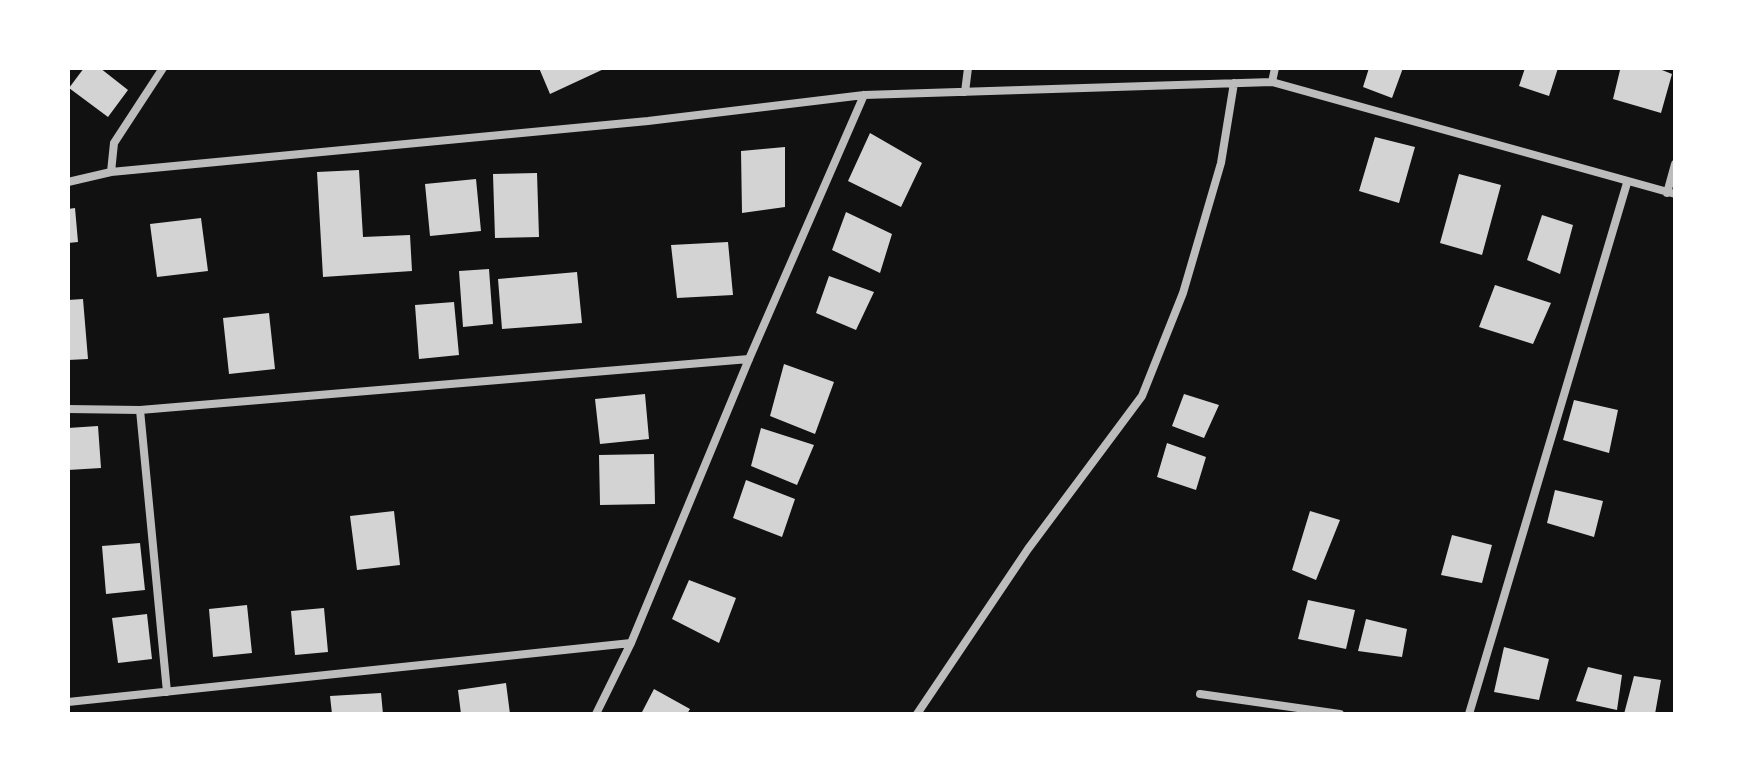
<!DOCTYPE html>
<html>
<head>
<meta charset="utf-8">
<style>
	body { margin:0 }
	#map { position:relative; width:1743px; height:782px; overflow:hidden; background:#111; font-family:Raleway,sans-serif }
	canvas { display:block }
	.frame { position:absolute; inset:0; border:70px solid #fff; pointer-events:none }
</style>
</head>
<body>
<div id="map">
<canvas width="1743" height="782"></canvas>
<div class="frame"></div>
</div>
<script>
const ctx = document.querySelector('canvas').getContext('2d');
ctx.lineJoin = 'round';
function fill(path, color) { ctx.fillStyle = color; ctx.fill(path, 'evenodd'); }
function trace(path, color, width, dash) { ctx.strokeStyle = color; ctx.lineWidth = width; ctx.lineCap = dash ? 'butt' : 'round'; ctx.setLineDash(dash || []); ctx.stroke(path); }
const building = new Path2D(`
	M84 68H100L128 90 108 117 69 88Z
	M539 68H606L550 94Z
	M1369 68H1403L1392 98 1363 87Z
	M1525 68H1558L1549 96 1519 86Z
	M1625 68H1657L1672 74 1661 113 1613 99 1620 70Z
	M870 133 922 163 901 207 848 181Z
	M1375 137 1415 147 1399 203 1359 191Z
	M785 147V207L742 213 741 151Z
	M359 170 363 237 410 235 412 271 323 277 317 172Z
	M537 173 539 237 495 238 493 174Z
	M1459 174 1501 185 1482 255 1440 243Z
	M476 179 481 231 430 236 425 184Z
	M75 208 78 242 68 243V209Z
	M846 212 892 234 880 273 832 250Z
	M1542 215 1573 225 1560 274 1527 260Z
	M201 218 208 271 157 277 150 224Z
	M728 242 733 295 677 298 671 245Z
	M489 269 493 324 463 327 459 271Z
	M577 272 582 323 502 329 498 279Z
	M829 276 874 292 856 330 816 313Z
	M1495 285 1551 303 1533 344 1479 327Z
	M83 299 88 359 68 360V300Z
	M454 302 459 355 419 359 415 305Z
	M269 313 275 369 229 374 223 318Z
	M784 364 834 382 815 434 770 416Z
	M645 394 649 439 600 444 595 399Z
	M1184 394 1219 405 1204 438 1172 426Z
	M1574 400 1618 410 1609 453 1563 440Z
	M98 426 101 468 68 470V428Z
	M761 428 814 445 797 485 751 466Z
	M1167 443 1206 457 1196 490 1157 477Z
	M654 454 655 504 600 505 599 455Z
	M746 480 795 499 782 537 733 518Z
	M1555 490 1603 501 1594 537 1547 523Z
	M394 511 400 565 357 570 350 516Z
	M1310 511 1340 520 1316 580 1292 570Z
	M1452 535 1492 545 1482 583 1441 575Z
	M140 543 145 590 106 594 102 546Z
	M689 580 736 598 719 643 672 619Z
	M1308 600 1355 610 1346 649 1298 639Z
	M247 605 252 653 213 657 209 609Z
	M324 608 328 652 295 655 291 611Z
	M147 614 152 659 118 663 112 618Z
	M1366 619 1407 629 1402 657 1358 651Z
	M1504 647 1549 659 1539 700 1494 692Z
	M1588 667 1622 675 1617 710 1576 701Z
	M1634 676 1661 680 1655 714H1624Z
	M506 683 510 714H461L458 690Z
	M654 689 690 709 687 714H641Z
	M381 693 383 714H332L330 696Z`);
const minor = new Path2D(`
	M1272 82 1275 68
	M965 92 968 68
	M111 172 114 143 163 68
	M68 182 111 172 648 121 864 95 1272 82 1675 194
	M1667 193 1675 164
	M68 409 140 410 749 359
	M140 410 167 692
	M1200 694 1340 714
	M68 702 631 643
	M596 714 631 643 749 359 864 95
	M917 714 1028 549 1142 396 1183 293 1221 163 1234 83
	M1469 714 1627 183`);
fill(building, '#d3d3d3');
trace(minor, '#bcbcbc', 8);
</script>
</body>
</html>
